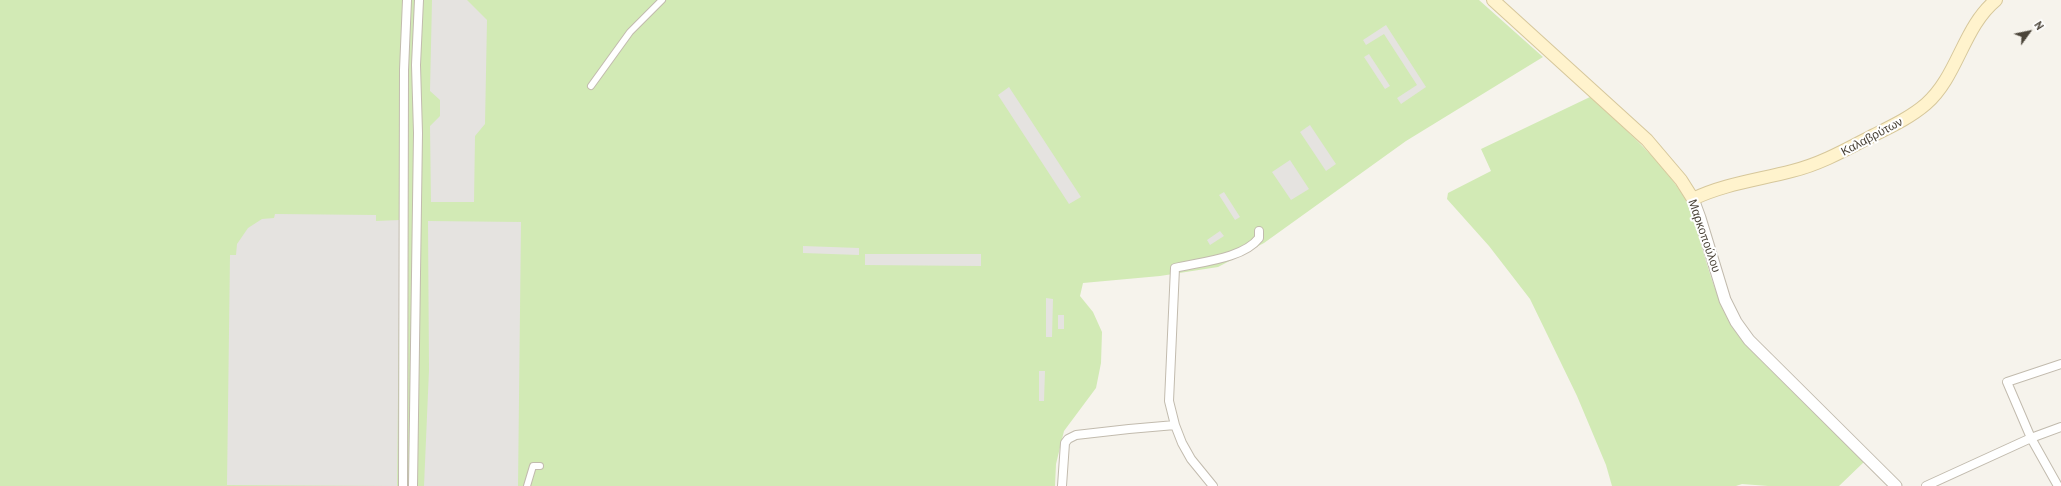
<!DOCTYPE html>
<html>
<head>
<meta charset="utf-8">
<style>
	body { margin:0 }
	#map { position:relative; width:2061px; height:486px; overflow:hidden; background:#f6f3ec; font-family:"PT Sans",sans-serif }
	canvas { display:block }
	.north { position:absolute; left:2009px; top:12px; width:40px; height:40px; -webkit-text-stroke:3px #fff; paint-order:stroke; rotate:57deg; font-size:11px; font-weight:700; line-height:16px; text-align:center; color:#4b4439 }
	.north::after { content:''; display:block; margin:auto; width:14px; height:18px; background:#4b4439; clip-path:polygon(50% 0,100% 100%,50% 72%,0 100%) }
</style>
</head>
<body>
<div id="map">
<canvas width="2061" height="486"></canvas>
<div class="north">N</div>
</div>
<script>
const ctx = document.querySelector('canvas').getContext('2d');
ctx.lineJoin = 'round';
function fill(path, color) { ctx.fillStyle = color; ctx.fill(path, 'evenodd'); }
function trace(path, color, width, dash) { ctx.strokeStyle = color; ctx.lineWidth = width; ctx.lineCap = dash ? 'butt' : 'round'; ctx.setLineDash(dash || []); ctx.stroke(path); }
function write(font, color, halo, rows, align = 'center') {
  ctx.font = font + ' "PT Sans",sans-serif'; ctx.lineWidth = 4; ctx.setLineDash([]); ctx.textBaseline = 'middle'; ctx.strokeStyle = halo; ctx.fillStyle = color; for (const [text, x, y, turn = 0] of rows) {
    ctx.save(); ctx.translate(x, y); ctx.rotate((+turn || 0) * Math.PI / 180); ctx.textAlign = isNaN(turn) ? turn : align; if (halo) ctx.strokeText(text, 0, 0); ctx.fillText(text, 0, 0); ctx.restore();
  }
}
const green = new Path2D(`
	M0 0H1479L1543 57 1406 141 1264 243 1218 267 1160 276 1083 283 1080 296 1093 312 1102 332 1101 363 1096 388 1064 431 1056 464 1055 486H0Z
	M1590 97C1624 128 1660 159 1685 198 1704 242 1711 300 1741 338L1865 461 1839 486H1768L1742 484 1736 486H1612L1606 465 1577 396 1530 299 1489 246 1447 199 1448 193 1491 171 1481 149Z`);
const parking = new Path2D(`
	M432 0H467L487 20 485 124 475 136 474 202H431L430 126 440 116V100L430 91Z
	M1386 25 1426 87 1401 104 1397 98 1417 85 1384 34 1366 45 1363 40Z
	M1369 54 1390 86 1385 89 1364 57Z
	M1009 87 1081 197 1069 204 998 95Z
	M1310 125 1336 164 1326 171 1300 132Z
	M1290 160 1309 189 1291 200 1272 172Z
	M1224 192 1240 217 1235 220 1219 195Z
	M275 214 376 215V221L400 220 397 486 227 485 230 255H236L237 244 248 228 262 219 274 218Z
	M428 221 521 222 518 486H424L429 370Z
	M1220 231 1224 236 1210 245 1207 240Z
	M803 246 859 248V255L803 253Z
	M865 254H981V266L865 265Z
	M1046 298 1053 299 1052 337H1046Z
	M1058 315H1064V329H1058Z
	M1039 371H1045L1044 401H1039Z`);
const pedestrian = new Path2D(`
	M591 86 630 32 662 0
	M527 486 533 466H540`);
const minor = new Path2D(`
	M403 486 404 70 407 0
	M413 486 418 133 416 65 419 0
	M1062 486 1065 443 1068 439 1076 435 1129 429 1175 425
	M1213 486 1191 459 1182 443 1175 425 1169 401 1175 268C1199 262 1243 259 1259 238V231
	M1926 486 2031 438 2061 427
	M2058 486 2031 438 2007 382 2061 364`);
const tertiary = new Path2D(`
	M1693 199 1700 218 1725 300 1736 322 1749 340 1896 486`);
const secondary = new Path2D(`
	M1493 0 1647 140 1681 180 1693 199C1724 184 1758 180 1792 171 1821 164 1847 149 1874 135 1892 126 1911 117 1926 104 1958 76 1963 27 1996 0`);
const streetNames = [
	["Καλαβρύτων",1872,137,-28],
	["Μαρκοπούλου",1704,236,71]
];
fill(green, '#d2eab5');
fill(parking, '#e5e3e0');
trace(pedestrian, '#c2bbae', 8);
trace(minor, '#c2bbae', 10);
trace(tertiary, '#c2bbae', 13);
trace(secondary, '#d6c79b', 14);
trace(pedestrian, '#fff', 6);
trace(minor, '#fff', 8);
trace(tertiary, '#fff', 11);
trace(secondary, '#fff3cd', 12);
write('12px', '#4b4439', '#fff', streetNames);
</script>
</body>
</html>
